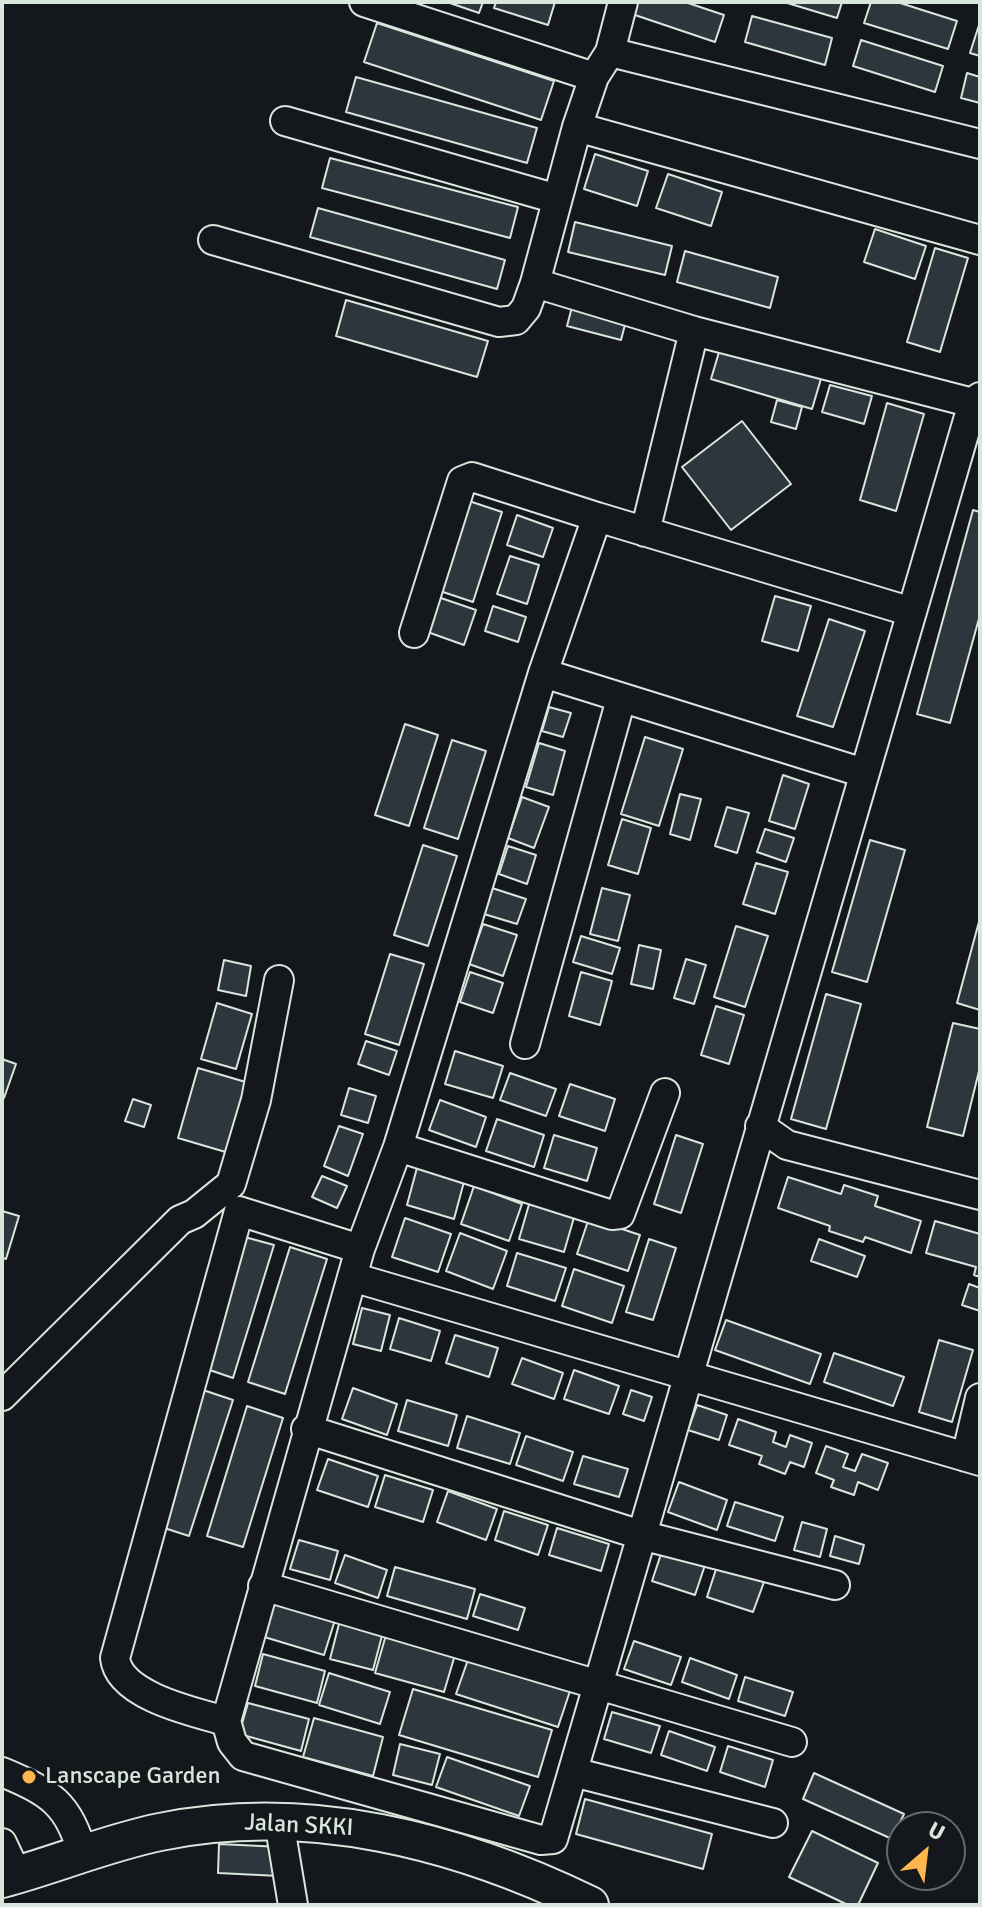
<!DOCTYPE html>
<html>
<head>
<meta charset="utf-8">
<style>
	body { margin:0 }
	#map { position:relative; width:982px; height:1907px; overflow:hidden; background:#14181c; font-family:Signika,sans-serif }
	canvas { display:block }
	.frame { position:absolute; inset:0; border:4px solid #d8e6dc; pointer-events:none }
	.north { position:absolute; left:886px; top:1811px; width:80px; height:80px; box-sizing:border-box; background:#14181c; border:2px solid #626a69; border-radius:50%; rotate:28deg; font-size:22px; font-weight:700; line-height:32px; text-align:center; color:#d8e6dc }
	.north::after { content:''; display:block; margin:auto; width:28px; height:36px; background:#ffb74d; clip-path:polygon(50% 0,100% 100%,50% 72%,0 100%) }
</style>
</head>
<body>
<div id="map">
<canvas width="982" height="1907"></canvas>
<div class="frame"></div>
<div class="north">U</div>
</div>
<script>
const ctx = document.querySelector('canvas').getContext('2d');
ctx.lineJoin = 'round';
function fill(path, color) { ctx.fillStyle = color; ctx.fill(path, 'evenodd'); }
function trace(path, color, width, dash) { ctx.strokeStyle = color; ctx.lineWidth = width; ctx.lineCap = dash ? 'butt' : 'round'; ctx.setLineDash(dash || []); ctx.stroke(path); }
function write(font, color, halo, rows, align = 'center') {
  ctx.font = font + ' Signika,sans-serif'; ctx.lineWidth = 6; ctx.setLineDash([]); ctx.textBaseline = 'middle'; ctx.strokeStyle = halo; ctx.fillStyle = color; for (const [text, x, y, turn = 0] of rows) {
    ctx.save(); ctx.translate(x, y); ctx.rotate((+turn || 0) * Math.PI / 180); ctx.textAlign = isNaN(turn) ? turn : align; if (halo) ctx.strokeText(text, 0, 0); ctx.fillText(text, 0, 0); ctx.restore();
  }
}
const building = new Path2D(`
	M447 2H483L479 13Z
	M496 2H555L548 25 494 8Z
	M637 2H685L724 15 715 42 632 14Z
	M784 2H842L837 18Z
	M871 2H897L957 21 948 49 864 23Z
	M752 16 832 38 825 65 745 42Z
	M377 23 554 81 541 120 364 62Z
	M979 25H980V56L970 53Z
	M861 40 943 66 935 92 853 66Z
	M967 73 980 77V103L961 98Z
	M356 77 537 128 527 163 346 112Z
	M595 154 648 171 637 206 584 189Z
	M330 158 518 207 510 238 322 188Z
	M668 174 722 192 711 226 656 208Z
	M318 208 505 260 497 289 310 237Z
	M575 222 672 246 665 275 568 252Z
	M875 229 926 246 915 279 864 262Z
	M935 248 968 258 940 352 907 342Z
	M685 251 778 277 770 308 677 282Z
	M346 300 488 341 477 377 336 336Z
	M573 303 627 317 621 340 567 326Z
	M722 342 823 372 812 409 711 379Z
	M830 385 872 396 864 424 822 412Z
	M777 400 802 407 796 429 771 422Z
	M887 403 924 414 896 511 860 500Z
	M742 421 791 484 731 530 682 467Z
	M460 498 502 512 473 602 431 588Z
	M973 510 980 512V615L950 723 917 714Z
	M517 515 553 528 543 557 507 545Z
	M510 556 539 565 527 604 497 594Z
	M435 596 476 610 464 645 422 630Z
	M775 596 811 606 798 651 762 641Z
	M493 606 526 617 518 642 485 631Z
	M829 619 865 631 833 727 797 716Z
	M549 707 571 713 563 737 542 731Z
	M405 724 438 735 409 826 375 815Z
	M645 737 683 749 659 826 621 814Z
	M452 740 486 751 458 839 424 828Z
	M539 743 565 751 553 795 526 787Z
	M783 775 809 784 795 829 769 821Z
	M680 794 701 799 690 840 670 834Z
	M522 797 549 807 534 848 508 838Z
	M727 807 749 813 737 853 715 846Z
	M622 819 651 828 638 874 608 865Z
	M765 829 794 838 786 862 757 852Z
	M870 840 905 850 867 982 832 972Z
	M423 845 457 856 428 946 394 935Z
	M508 846 536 855 527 884 499 874Z
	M756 863 788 872 775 914 743 904Z
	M492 888 526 899 517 924 484 914Z
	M602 888 630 895 618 941 590 934Z
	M980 918V1010L957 1003Z
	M483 924 517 935 503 976 469 964Z
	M736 926 768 936 745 1007 714 997Z
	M581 936 620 948 612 974 573 962Z
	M639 945 661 950 653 989 631 984Z
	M390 954 424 964 399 1045 365 1034Z
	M686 959 706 965 694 1004 674 998Z
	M224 960 251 966 246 996 218 990Z
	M470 972 503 983 493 1013 460 1002Z
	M581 972 612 981 600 1025 569 1016Z
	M826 994 861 1004 826 1129 791 1119Z
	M217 1003 252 1014 236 1069 201 1059Z
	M716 1006 744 1015 729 1064 701 1055Z
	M953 1023 980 1029V1067L963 1136 927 1127Z
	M366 1041 397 1051 389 1075 358 1064Z
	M455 1051 503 1066 493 1098 445 1084Z
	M2 1059 16 1064 4 1098 2 1097Z
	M198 1068 249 1083 229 1153 178 1138Z
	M510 1073 556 1089 546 1116 500 1100Z
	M570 1084 615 1099 605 1131 559 1116Z
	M349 1088 376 1096 368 1123 341 1115Z
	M133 1099 151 1105 144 1127 125 1121Z
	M440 1100 486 1117 476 1147 429 1130Z
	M497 1119 544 1135 534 1167 486 1151Z
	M339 1126 363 1134 348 1176 324 1166Z
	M554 1135 597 1148 587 1181 544 1168Z
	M676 1135 703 1144 681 1213 654 1204Z
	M418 1164 465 1178 454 1219 407 1205Z
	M322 1176 347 1186 337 1208 312 1197Z
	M788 1177 841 1194 844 1185 878 1196 875 1206 921 1221 911 1253 865 1237 863 1242 829 1231 830 1226 778 1208Z
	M474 1186 522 1204 509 1241 461 1224Z
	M530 1201 575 1214 564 1252 519 1239Z
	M2 1211 19 1216 6 1259 2 1258Z
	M405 1218 451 1234 438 1272 392 1257Z
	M589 1218 640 1235 628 1271 577 1254Z
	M935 1221 980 1234V1277L974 1275 976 1267 926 1253Z
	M460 1233 507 1251 493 1289 446 1271Z
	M241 1236 274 1245 233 1378 201 1367Z
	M649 1239 676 1248 653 1320 626 1312Z
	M819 1239 865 1256 857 1277 811 1261Z
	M290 1247 327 1259 285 1394 248 1382Z
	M517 1253 566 1268 555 1301 507 1286Z
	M574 1269 624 1286 612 1323 562 1306Z
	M969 1284 980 1288V1311L962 1305Z
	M362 1308 390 1315 381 1351 353 1344Z
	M399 1318 440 1331 431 1361 390 1349Z
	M726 1320 821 1354 810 1384 715 1350Z
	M455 1335 498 1348 489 1377 446 1363Z
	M939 1340 973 1350 952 1422 919 1412Z
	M834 1353 904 1377 893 1406 824 1382Z
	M522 1358 563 1373 554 1399 512 1384Z
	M574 1370 619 1386 609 1414 564 1399Z
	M353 1388 397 1404 387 1435 342 1419Z
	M203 1390 233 1400 189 1536 158 1526Z
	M631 1390 652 1397 644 1421 623 1414Z
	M407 1400 457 1415 448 1446 398 1431Z
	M697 1405 727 1415 719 1440 688 1430Z
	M247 1406 283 1418 243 1547 207 1536Z
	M467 1416 520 1433 510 1464 457 1448Z
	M738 1419 776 1432 773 1442 786 1447 790 1435 812 1443 804 1467 790 1462 785 1474 759 1464 762 1456 729 1445Z
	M526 1436 573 1452 563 1481 516 1465Z
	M826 1446 848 1454 843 1467 855 1471 862 1454 888 1463 878 1490 858 1482 854 1495 831 1487 834 1480 816 1473Z
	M583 1456 628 1469 619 1497 574 1484Z
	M328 1459 378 1476 368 1507 317 1490Z
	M385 1475 433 1490 423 1522 375 1507Z
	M679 1482 727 1500 717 1530 668 1512Z
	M448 1491 497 1509 486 1540 437 1522Z
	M735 1502 783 1517 775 1541 727 1526Z
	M504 1511 548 1525 538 1555 495 1540Z
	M802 1522 827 1529 820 1557 794 1550Z
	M557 1528 609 1544 601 1571 549 1555Z
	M835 1536 864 1545 859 1564 830 1556Z
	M299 1540 338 1551 330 1580 290 1569Z
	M662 1551 705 1565 695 1595 652 1581Z
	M345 1555 387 1570 378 1598 335 1583Z
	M717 1566 764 1582 753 1612 707 1597Z
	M395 1567 475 1589 467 1619 387 1596Z
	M480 1594 525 1608 518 1630 473 1616Z
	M272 1601 335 1620 324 1655 261 1636Z
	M341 1616 384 1628 373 1670 330 1659Z
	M388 1628 457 1648 444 1692 375 1673Z
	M634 1641 681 1657 671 1685 624 1669Z
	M263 1654 325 1671 317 1703 255 1686Z
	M470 1654 571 1688 558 1727 456 1694Z
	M690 1658 737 1675 729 1699 682 1682Z
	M329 1673 390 1692 380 1724 319 1705Z
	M745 1677 793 1692 785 1716 738 1701Z
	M413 1689 552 1730 538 1777 399 1735Z
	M248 1703 309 1719 301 1751 239 1734Z
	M612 1712 660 1726 651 1753 604 1739Z
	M314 1718 383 1737 373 1776 303 1757Z
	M669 1731 715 1747 707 1771 661 1755Z
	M400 1744 440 1754 432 1785 393 1775Z
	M728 1746 773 1760 765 1787 720 1772Z
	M447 1757 530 1786 519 1816 436 1787Z
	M814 1773 904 1814 892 1839 803 1799Z
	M585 1799 712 1834 703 1869 576 1834Z
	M812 1831 878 1863 858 1905H848L789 1877Z
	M219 1844 281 1847 279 1876 218 1873Z`);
const minor = new Path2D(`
	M364 2 594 77
	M610 52 980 144
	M285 121 557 199
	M577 127 980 240
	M213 240 499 322 516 320 526 308 535 283 577 127 594 77 610 52 623 2
	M535 283 694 331 973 403
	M645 532 694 331
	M414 633 462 481 472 477 597 517
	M543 673 864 773
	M525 1044 621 699
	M760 1126 787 1145 980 1195
	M398 1147 612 1215 620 1214 665 1093
	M360 1249 239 1211 115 1658C119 1696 194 1712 226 1721L360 1249 398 1147 543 673 597 517 912 612
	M352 1277 980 1461
	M2 1396 180 1220 194 1214 231 1184 256 1100 279 980
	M306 1429 641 1535 835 1585
	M966 1457 980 1398
	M263 1586 792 1742
	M226 1721 232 1742 243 1756 541 1840 553 1839 973 403 980 397
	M2 1772C50 1792 70 1804 83 1856
	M573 1772 773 1823
	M279 1821 293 1905
	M2 1843 17 1875`);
const major = new Path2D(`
	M2 1879C55 1865 106 1843 160 1832 307 1802 457 1840 590 1905`);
const markers = [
	[29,1777,8,"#ffb74d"]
];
const poiNames = [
	["Lanscape Garden",45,1777]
];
const streetNames = [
	["Jalan SKKI",299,1826,3]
];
fill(building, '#2c363c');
trace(building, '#d8e6dc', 2);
trace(minor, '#d8e6dc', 32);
trace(major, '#d8e6dc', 40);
trace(minor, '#14181c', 28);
trace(major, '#14181c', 36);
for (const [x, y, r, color] of markers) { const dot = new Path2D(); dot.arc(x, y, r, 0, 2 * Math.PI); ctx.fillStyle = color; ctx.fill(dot); trace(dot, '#14181c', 3); }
write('24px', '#d8e6dc', '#14181c', poiNames, 'left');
write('24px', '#d8e6dc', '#14181c', streetNames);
</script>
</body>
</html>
